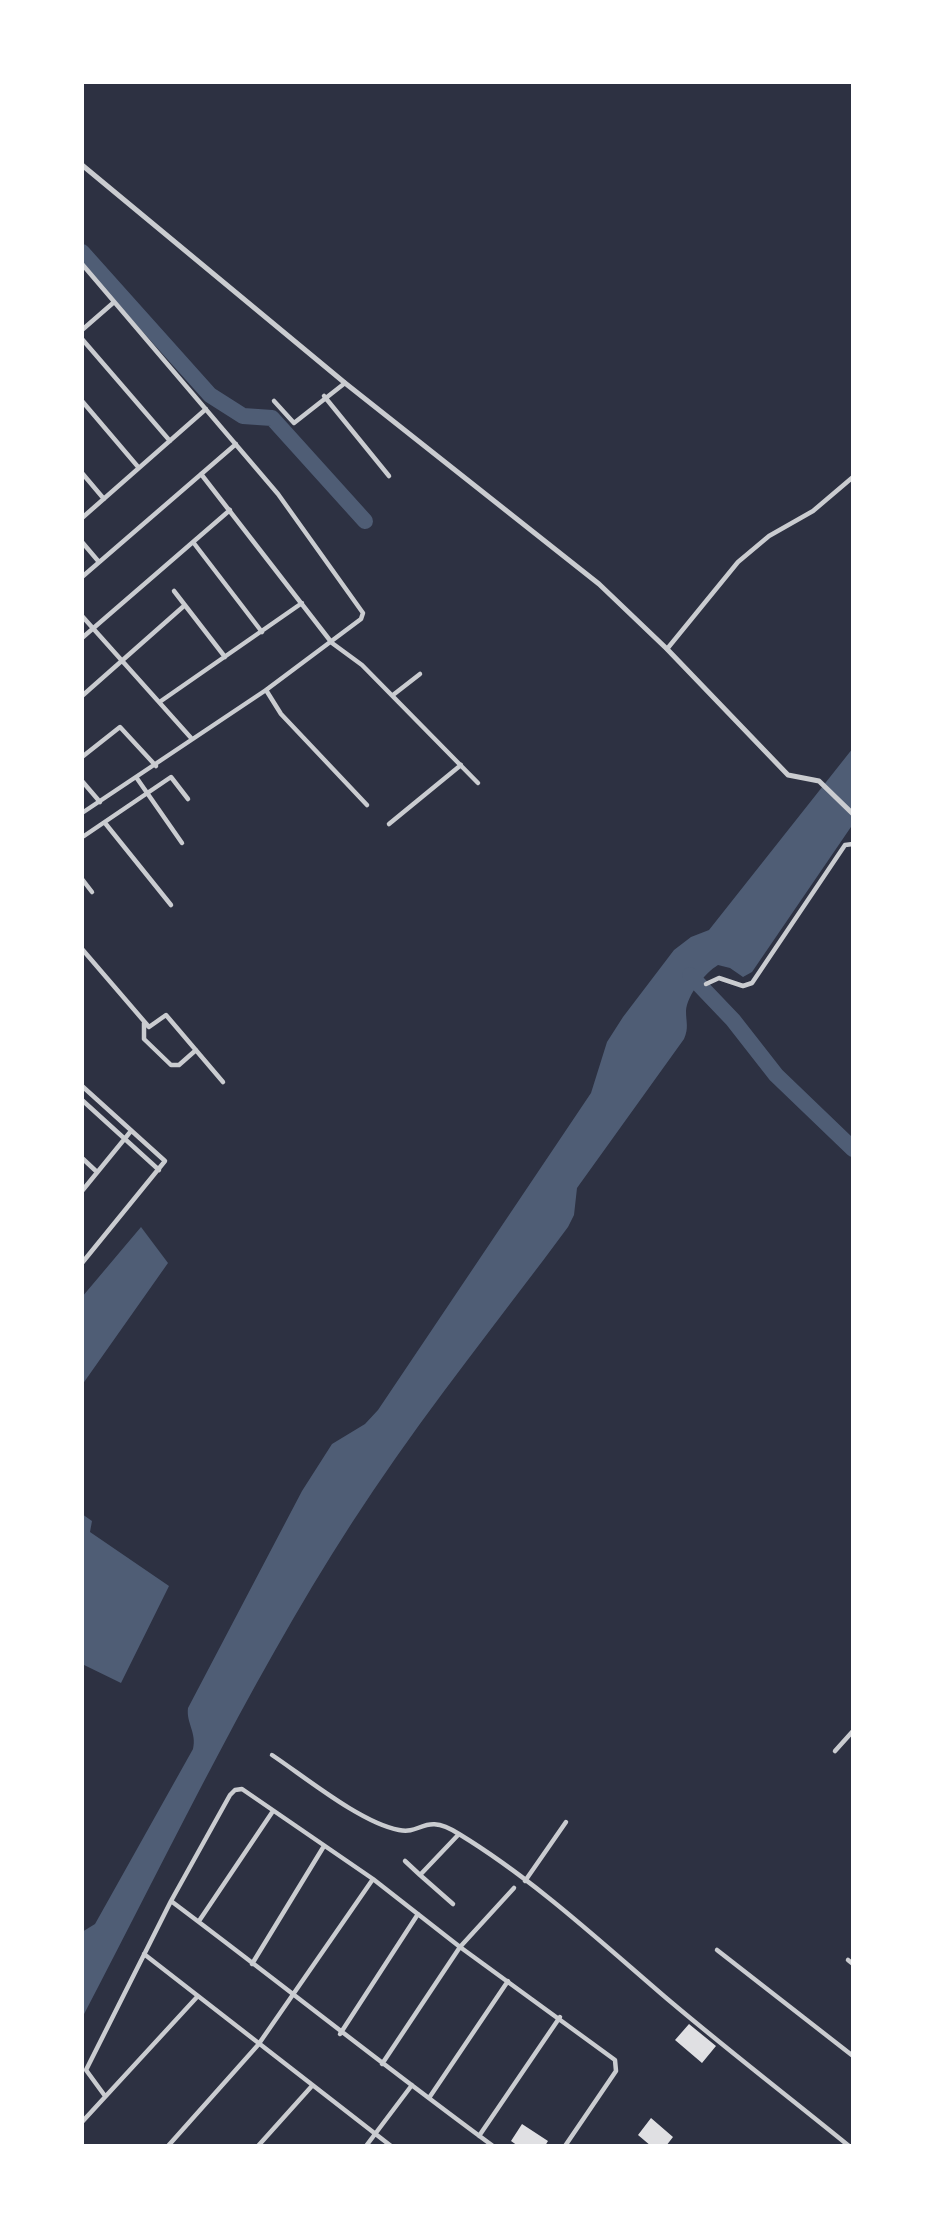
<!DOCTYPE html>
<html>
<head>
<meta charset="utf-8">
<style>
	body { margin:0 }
	#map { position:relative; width:935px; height:2228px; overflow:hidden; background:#2d3142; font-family:Commissioner,sans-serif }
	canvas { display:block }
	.frame { position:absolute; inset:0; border:84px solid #fff; pointer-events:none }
</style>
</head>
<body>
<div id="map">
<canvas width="935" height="2228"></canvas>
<div class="frame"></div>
</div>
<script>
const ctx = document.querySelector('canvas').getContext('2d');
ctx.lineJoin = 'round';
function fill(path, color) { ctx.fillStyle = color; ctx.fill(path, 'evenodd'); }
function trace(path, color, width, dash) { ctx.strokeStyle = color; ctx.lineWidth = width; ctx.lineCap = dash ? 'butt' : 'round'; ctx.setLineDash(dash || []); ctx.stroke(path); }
const water = new Path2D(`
	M853 748V824L752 972 743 977 730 968 718 965C705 973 687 995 686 1011 686 1022 689 1028 684 1039L577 1188 574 1215 568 1227C503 1315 434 1400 373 1491 261 1657 175 1841 82 2018V1932L95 1924 193 1749C197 1733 186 1723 188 1708L302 1491 332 1444 365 1424 378 1410 591 1093 607 1042 623 1017 674 950 691 937 709 930Z
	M141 1227 168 1263 82 1385V1297Z
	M82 1514 92 1521 90 1532 169 1586 121 1683 82 1664Z`);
const river = new Path2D(`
	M82 252 210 395 243 416 272 418 365 521
	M690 975 733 1020 776 1075 853 1149`);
const building = new Path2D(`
	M689 2024 716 2046 702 2063 675 2040Z
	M651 2118 673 2137 666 2146H651L638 2135Z
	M522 2124 548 2141 545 2146H518L511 2141Z`);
const minor = new Path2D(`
	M82 264 278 494 363 613 361 619 266 690 82 813
	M82 330 113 303
	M82 339 170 441
	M324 396 389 476
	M82 401 139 468
	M274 401 294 423 345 383
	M82 473 104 499
	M201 474 332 643 362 665 478 783
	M82 518 206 409
	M82 542 99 562
	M193 542 262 632
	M82 577 236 444
	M174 591 225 657
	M82 616 192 739
	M82 638 230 510
	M667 649 738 562 769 536 813 511 853 477
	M266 690 281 714 367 805
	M393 695 420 674
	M82 696 185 605
	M161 701 302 603
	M82 757 120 727 156 766
	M136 777 182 843
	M82 781 100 802
	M105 823 171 905
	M389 824 461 765
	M84 836 171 777 188 799
	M82 879 92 892
	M82 949 149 1027 166 1015 223 1082
	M706 984 719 978 743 986 752 983 845 845 853 844
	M144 1023V1039L171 1065H179L196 1050
	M82 1086 165 1161 82 1263
	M82 1100 159 1170
	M82 1158 97 1172
	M82 1191 131 1131
	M835 1751 853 1731
	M272 1755C305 1777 361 1823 399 1830 422 1835 424 1812 459 1834 536 1881 603 1944 671 2002 729 2051 790 2098 849 2146
	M405 1861 420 1875
	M525 1881 566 1822
	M171 1901C279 1982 384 2066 493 2146
	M453 1904 420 1875 459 1834
	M199 1921 273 1811
	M717 1950 853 2056
	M144 1954 391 2146
	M848 1960 853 1964
	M252 1964 324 1846
	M340 2034 418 1914
	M382 2064 460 1947 514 1888
	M105 2096 86 2070 171 1901 230 1795 235 1790 242 1789 373 1879 460 1947 615 2060 616 2071 565 2146
	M429 2098 508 1981
	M82 2122 197 1997
	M479 2136 560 2017
	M168 2146 258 2045 373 1879
	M258 2146 311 2087
	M366 2146 412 2085`);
const tertiary = new Path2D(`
	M82 165 345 383 599 584 667 649 788 775 819 781 853 814`);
fill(water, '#4f5d75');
trace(river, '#4f5d75', 16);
fill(building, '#e0e0e3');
trace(minor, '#caccd0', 4.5);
trace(tertiary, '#caccd0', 5);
</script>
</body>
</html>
